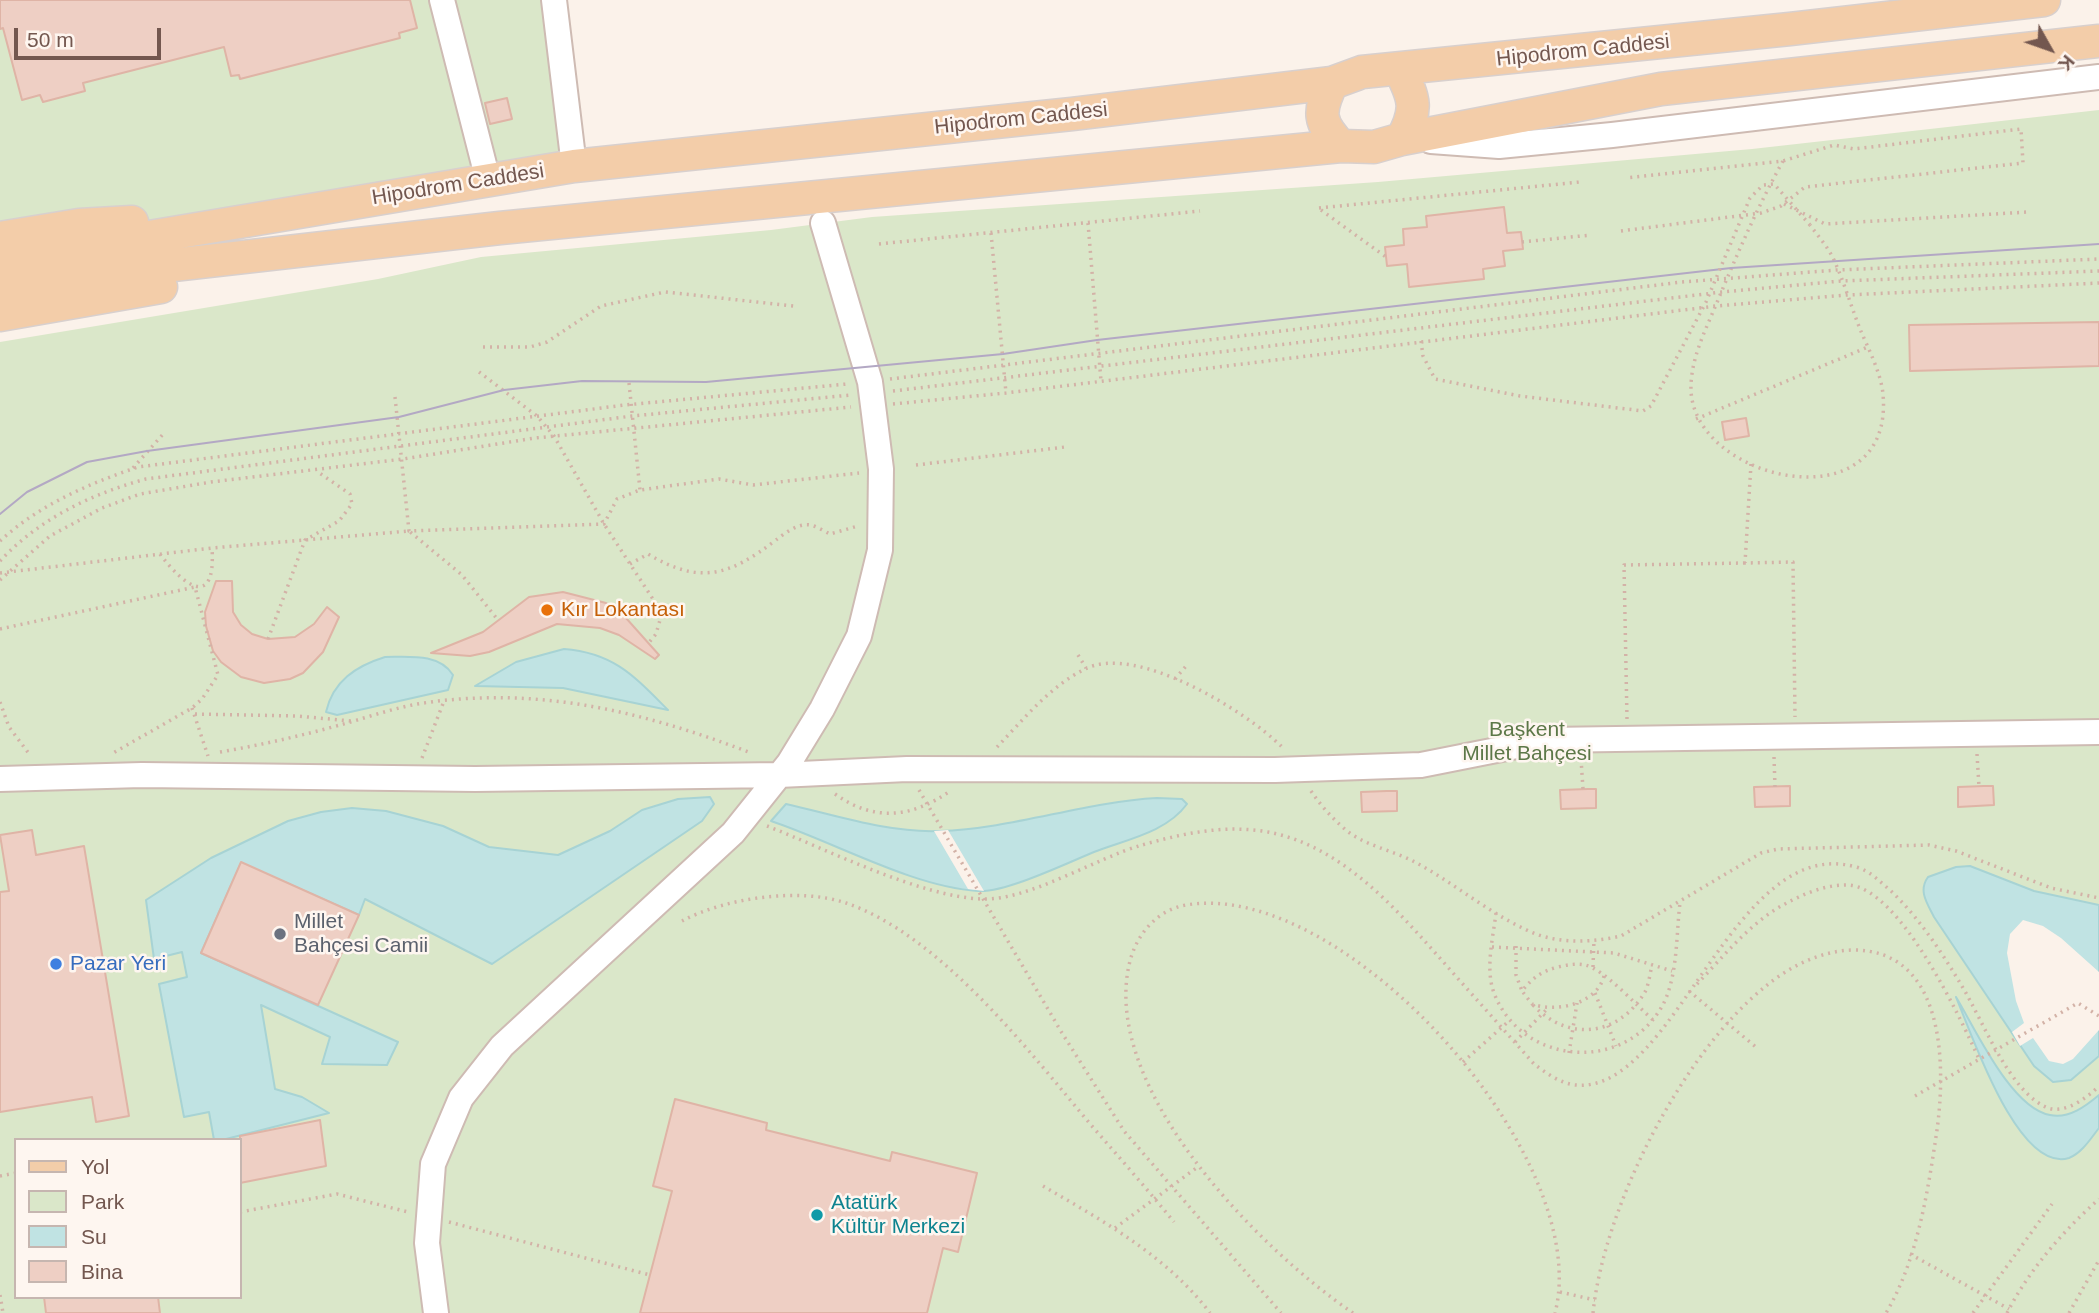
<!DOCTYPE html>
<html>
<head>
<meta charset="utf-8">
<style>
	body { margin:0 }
	#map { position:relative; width:2099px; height:1313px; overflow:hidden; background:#fbf2ea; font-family:Arial,sans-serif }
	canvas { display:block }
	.legend { position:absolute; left:14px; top:1138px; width:228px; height:161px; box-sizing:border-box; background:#fef6f0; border:2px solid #c6b6b0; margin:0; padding:9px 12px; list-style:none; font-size:21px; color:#73574f }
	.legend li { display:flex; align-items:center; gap:14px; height:35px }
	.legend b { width:35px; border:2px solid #c6b6b0 }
	.north { position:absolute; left:2015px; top:14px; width:70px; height:70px; -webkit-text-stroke:5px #fef6f0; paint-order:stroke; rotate:130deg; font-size:19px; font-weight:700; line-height:28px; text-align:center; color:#73574f }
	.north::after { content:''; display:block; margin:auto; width:24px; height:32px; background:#73574f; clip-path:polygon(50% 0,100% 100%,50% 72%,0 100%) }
	.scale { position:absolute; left:14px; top:28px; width:147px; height:32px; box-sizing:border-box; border:4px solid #73574f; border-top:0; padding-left:9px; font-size:21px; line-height:24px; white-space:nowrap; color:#73574f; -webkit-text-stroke:5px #fef6f0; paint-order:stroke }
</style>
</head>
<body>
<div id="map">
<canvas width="2099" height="1313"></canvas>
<ul class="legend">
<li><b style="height:9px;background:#f3cda9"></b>Yol</li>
<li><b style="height:19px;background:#dae7c9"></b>Park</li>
<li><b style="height:19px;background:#c0e3e3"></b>Su</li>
<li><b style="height:19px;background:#eecfc4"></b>Bina</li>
</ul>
<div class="north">K</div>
<div class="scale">50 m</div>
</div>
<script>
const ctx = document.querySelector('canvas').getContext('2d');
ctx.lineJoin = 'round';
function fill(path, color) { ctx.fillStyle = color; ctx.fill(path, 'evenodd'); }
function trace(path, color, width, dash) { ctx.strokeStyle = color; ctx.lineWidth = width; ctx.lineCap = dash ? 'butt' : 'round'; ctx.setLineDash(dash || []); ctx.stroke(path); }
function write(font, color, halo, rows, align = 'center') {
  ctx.font = font + ' Arial,sans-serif'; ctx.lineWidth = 5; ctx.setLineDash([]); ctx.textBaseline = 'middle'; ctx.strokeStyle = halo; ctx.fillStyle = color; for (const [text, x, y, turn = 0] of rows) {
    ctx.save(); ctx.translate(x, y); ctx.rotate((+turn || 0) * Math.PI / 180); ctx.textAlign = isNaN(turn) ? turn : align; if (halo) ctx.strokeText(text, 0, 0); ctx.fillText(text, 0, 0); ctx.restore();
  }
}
const green = new Path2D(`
	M0 0H554L574 166 294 210 79 225 0 238Z
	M2099 110V1313H0V342L378 279 481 257 771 230 872 217 1378 182 1752 149ZM16 1140H240V1297H16Z`);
const water = new Path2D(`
	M564 649C614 653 634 676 668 710L563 688 475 686 516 662Z
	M385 657C409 657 439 653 453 675L448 690 337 715 326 712C333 681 356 666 385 657Z
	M710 797 714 804 702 821 492 964 365 899 359 915 241 863 201 953 398 1042 387 1065 322 1064 330 1037 261 1005 275 1089 302 1097 329 1113 222 1140H214L209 1112 184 1117 159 984 187 977 182 952 154 959 146 900 211 858 288 821 321 812 352 808 386 811 443 826 489 847 558 855 610 831 642 810 678 799Z
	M1157 798 1182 799 1187 804C1166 833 1124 840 1094 852 1067 863 1005 893 978 891 913 887 834 842 771 821L786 804C835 815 888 833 939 831 1013 829 1083 802 1157 798Z
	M1970 866 2034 891 2099 905V1056L2071 1080 2053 1082 2034 1066 1934 917C1927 903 1918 891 1928 877L1956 867Z
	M1956 997C1975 1028 2011 1108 2050 1115 2069 1119 2086 1106 2099 1095V1128C2091 1138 2082 1153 2069 1158 2018 1174 1971 1032 1956 997Z`);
const pier = new Path2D(`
	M948 830 984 891 968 889 934 831Z
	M2023 920 2043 926 2061 938 2099 972V1030L2073 1059 2063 1064 2049 1061 2033 1038 2020 1046 2012 1032 2024 1023 2016 1001 2007 953 2010 934Z`);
const building = new Path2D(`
	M0 0H410L417 28 399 33 400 38 240 79 239 75 231 76 224 47 83 83 85 91 43 102 40 95 22 100 3 28 0 29Z
	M507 98 512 119 490 124 485 103Z
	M1504 207 1507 233 1521 232 1523 249 1503 251 1505 266 1483 269 1484 279 1409 287 1407 264 1387 266 1385 247 1404 245 1403 229 1427 227 1426 216Z
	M2099 322V366L1910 371 1909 325Z
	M1746 418 1749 436 1725 440 1722 422Z
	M216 581H232L233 612 241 625 252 634 268 639 295 637 314 624 327 607 339 617 323 652 303 673 290 679 264 683 241 677 221 662 213 651 206 626 205 612Z
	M563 592 606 603 626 618 659 655 655 659 619 635 600 628 557 624 489 652 470 656 431 653 483 632 529 597Z
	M1790 786V806L1755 807 1754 787Z
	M1984 786H1993L1994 805 1958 807V787Z
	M1588 789H1596V808L1561 809 1560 790Z
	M1387 791H1397V811L1362 812 1361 792Z
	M32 830 36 855 84 846 129 1116 96 1122 92 1097 0 1112V892L9 891 0 835Z
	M241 862 359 915 318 1005 201 953Z
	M675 1099 767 1123 766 1130 890 1161 892 1152 977 1173 958 1252 943 1248 927 1313H640L672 1191 653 1186Z
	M320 1120 326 1166 240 1183V1136Z
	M44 1297H158L160 1313H46Z`);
const path = new Path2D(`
	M1783 161C1758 206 1738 252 1718 300 1707 327 1692 355 1691 385 1687 481 1895 528 1883 394 1881 373 1868 348 1860 329 1851 306 1844 282 1834 260 1828 247 1818 236 1810 225
	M1784 204 1825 224 2028 212
	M1319 208 1580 182
	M1321 210 1386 257
	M1088 223 1101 381
	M1621 231 1761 213 1781 206 1805 187 2023 163 2021 129 1854 149 1834 145 1783 161 1626 178
	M991 233 1006 393
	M1522 242 1591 235
	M879 244 1200 211
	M483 347H530L547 342 601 306 665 292 794 306
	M479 372 537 416 554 436 604 524 662 613 656 634 647 645
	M890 379 1682 282 1837 270 2099 259
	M629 383 640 490
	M893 391 1722 292 1841 281 2099 271
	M395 397 409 531 604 524 617 499 640 490 719 479 753 485 859 473
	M893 404 1006 393 1716 306 1847 295 2099 283
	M1696 419 1868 347
	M1751 464 1745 563 1793 562 1795 717
	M916 465 1065 447
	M133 468 164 433
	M0 541C39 505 88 484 138 467L625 405 847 384
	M160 554C183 585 216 611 212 548
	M0 561C39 519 91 494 146 479L632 416 851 395
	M630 564 648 554C700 585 729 576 776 540 785 533 798 523 810 525 816 526 824 531 830 534L858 526
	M0 573 212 548 409 531 462 575 498 620
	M0 580 50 536 102 508 140 494 211 482 403 459 535 438 851 407
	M0 629 195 587 218 675 202 699 192 708 113 753
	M268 639 305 540 339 521 352 504 350 494 318 472
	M1078 655 1086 668
	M1175 679 1186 666
	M0 702 9 727 30 755
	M192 708 208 756
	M195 714 297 716 351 721
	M1627 719 1624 565 1745 563
	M997 747C1023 720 1050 686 1085 669 1136 643 1246 711 1282 747
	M220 752C261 745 300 736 340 725 365 718 391 709 417 704 535 685 642 711 751 753
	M1977 754 1979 787
	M1774 757 1775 787
	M422 758 444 701
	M1581 759 1583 789
	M919 790 1062 1033 1124 1131 1281 1313
	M1311 791C1321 806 1333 819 1347 831 1365 845 1390 850 1411 860 1454 882 1491 916 1536 934 1563 944 1594 942 1621 936L1761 853 1778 849 1929 845 1956 851 2051 888 2099 898
	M835 794C874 822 912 818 950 791
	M767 826C826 849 921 897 982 899 1028 901 1096 858 1142 845 1181 834 1221 825 1262 831 1341 843 1396 909 1446 965 1475 998 1505 1031 1534 1064 1546 1073 1561 1084 1576 1085 1676 1094 1733 832 1856 867 1871 871 1880 882 1891 891 1920 919 1943 954 1963 988 1983 1021 2010 1093 2048 1108 2065 1114 2087 1098 2099 1086
	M1496 913C1493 938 1485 969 1494 993 1521 1064 1622 1074 1661 1008 1678 980 1676 935 1680 903
	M682 921C725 898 799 887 846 903 940 935 1029 1051 1091 1125 1119 1157 1147 1189 1174 1222
	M1516 946V975L1522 991
	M1492 947 1614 953 1672 971
	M1593 967 1594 940
	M1604 976C1597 1004 1556 1013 1532 1004L1522 991C1532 978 1542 971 1558 967 1567 965 1576 963 1585 965 1604 969 1637 1006 1653 1020
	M1697 984C1723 957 1750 923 1783 905 1803 894 1826 884 1849 885 1900 889 1960 1017 1979 1059
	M1689 991 1757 1048
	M1595 993 1616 1046
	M1533 1005C1568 1042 1618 1037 1645 992 1649 984 1650 973 1652 965
	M1515 1042 1549 1007
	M1569 1053 1577 1003
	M1463 1062 1510 1020
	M1915 1096 2078 1003 2099 1016
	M0 1176 16 1173
	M1043 1186C1103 1221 1167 1256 1210 1313
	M240 1212 337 1194 408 1212
	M449 1222 650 1275
	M1115 1228 1199 1166
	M1910 1254 2009 1309
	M1560 1292 1595 1300
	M0 1295 3 1313
	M1353 1313C1259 1249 1098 1086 1130 961 1137 934 1157 910 1186 905 1345 878 1595 1159 1555 1313
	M1593 1313C1604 1207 1682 1053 1766 986 1790 966 1821 951 1852 950 1945 949 1946 1064 1937 1130 1928 1190 1918 1259 1886 1313
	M1973 1313 2052 1204
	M2007 1313C2029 1270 2063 1231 2099 1199
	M2069 1313 2099 1260`);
const minor = new Path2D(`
	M442 0 488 180
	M554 0 574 166
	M1431 141 1499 146 1612 135 2099 77
	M0 779 142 775 475 779 779 775 907 769 1275 770 1421 765 1547 740 2099 732
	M436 1313 427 1243 433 1164 461 1098 502 1046 733 833 789 763 822 709 859 636 880 550 881 469 870 382 823 223`);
const major = new Path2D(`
	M1400 70C1415 99 1418 110 1402 139
	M1332 83C1318 112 1318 122 1341 146
	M0 238 79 225 132 222
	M0 262 574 166 1072 114 1332 83 1362 72 1790 29 2044 0
	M0 289 111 272 500 228 1341 146 1374 147 1402 139 1661 89 2099 41
	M0 315 161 287`);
const tram = new Path2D(`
	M0 514 27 492 87 462 147 451 399 417 504 390 582 381 706 382 1003 354 1097 340 1731 268 2099 244`);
const pathBridge = new Path2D(`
	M1421 341 1423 356 1435 379 1520 396 1643 411 1651 406 1706 302 1750 198 1763 185 1774 184 1810 225`);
const markers = [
	[547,610,7,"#e8710a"],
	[280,934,7,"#6b7280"],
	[56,964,7,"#3f7fe0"],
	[817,1215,7,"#0f9aa8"]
];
const streetNames = [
	["Hipodrom Caddesi",1583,51,-6],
	["Hipodrom Caddesi",1021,119,-6],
	["Hipodrom Caddesi",458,185,-9]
];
const foodNames = [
	["Kır Lokantası",561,610]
];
const parkNames = [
	["Başkent",1527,730],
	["Millet Bahçesi",1527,754]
];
const worshipNames = [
	["Millet",294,922],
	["Bahçesi Camii",294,946]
];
const shopNames = [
	["Pazar Yeri",70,964]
];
const cultureNames = [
	["Atatürk",831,1203],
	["Kültür Merkezi",831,1227]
];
fill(green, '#dae7c9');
fill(water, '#c0e3e3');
trace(water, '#a7d3d4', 2);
fill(pier, '#fbf2ea');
fill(building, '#eecfc4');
trace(building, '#dfb4a6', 2);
trace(minor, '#cebbb3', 28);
trace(major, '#d8d0ce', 35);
trace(path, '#d3b2a7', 3.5, [2, 5]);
trace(minor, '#fff', 24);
trace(major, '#f3cda9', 32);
trace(tram, '#b3a8c4', 2);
trace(pathBridge, '#d3b2a7', 3.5, [2, 5]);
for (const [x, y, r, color] of markers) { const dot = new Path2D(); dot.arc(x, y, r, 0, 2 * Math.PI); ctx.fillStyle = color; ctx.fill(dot); trace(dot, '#fef6f0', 2.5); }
write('21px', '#73574f', '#fef6f0', streetNames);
write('21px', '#c56008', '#fef6f0', foodNames, 'left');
write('21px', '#5d7848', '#fef6f0', parkNames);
write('21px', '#5b616d', '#fef6f0', worshipNames, 'left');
write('21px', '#366cbe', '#fef6f0', shopNames, 'left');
write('21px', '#0d838f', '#fef6f0', cultureNames, 'left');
</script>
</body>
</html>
